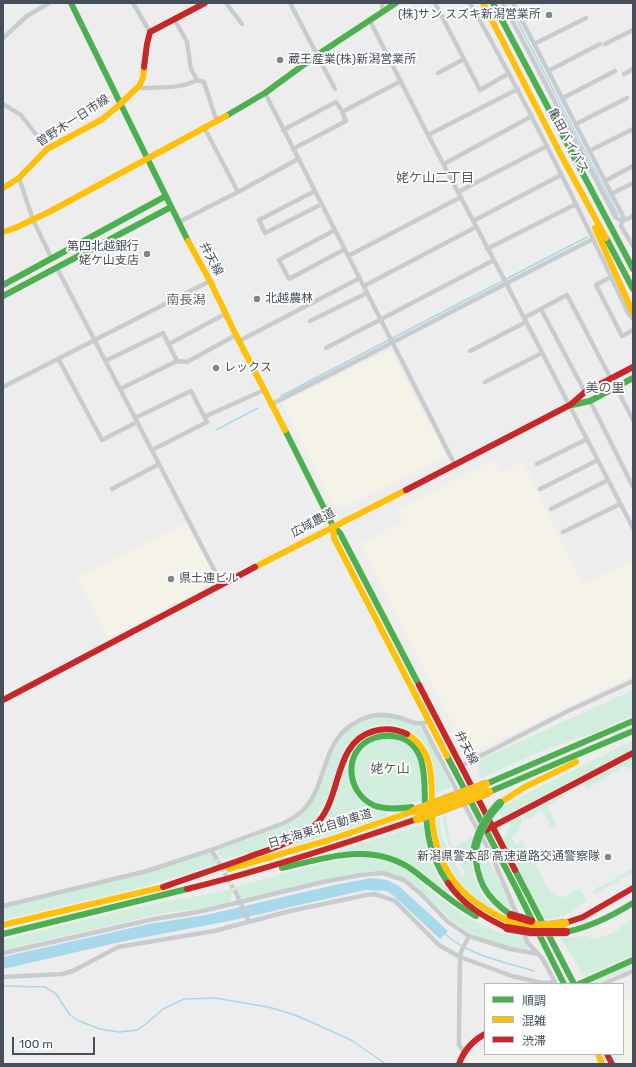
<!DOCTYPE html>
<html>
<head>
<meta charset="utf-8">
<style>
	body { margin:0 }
	#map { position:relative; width:636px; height:1067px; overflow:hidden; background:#eeeded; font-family:Rubik,"Noto Sans JP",sans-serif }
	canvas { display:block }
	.frame { position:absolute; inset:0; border:4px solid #454e59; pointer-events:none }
	.legend { position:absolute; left:484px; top:983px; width:140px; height:72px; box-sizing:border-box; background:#fff; border:1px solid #b5b8bd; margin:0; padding:5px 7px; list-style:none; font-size:12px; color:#454e59 }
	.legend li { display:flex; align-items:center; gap:8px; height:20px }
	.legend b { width:20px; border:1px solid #b5b8bd }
	.scale { position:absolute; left:12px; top:1037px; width:83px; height:18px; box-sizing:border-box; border:2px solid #454e59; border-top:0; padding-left:5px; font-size:12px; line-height:14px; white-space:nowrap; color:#454e59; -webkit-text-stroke:3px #fff; paint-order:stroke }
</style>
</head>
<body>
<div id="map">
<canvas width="636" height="1067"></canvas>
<div class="frame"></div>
<ul class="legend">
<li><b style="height:5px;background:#4caf50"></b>順調</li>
<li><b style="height:5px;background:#ffc107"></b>混雑</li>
<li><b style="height:5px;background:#c62828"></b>渋滞</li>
</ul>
<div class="scale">100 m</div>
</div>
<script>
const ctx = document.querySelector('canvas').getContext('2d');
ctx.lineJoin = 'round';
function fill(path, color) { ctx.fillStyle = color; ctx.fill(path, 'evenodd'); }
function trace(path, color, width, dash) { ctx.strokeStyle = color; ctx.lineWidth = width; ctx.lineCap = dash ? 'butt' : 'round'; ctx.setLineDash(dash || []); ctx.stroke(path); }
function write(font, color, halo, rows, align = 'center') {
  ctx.font = font + ' Rubik,"Noto Sans JP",sans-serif'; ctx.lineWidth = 3.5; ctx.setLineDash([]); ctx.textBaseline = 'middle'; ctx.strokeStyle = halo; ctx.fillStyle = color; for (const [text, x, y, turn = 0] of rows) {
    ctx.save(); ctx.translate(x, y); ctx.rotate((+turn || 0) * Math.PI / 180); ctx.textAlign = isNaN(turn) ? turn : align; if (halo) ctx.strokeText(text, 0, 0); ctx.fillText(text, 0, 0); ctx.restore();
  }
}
const commercial = new Path2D(`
	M390 350 447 457 346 507 333 505 282 403Z
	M493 460 500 473 522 461 583 585 633 561V675L469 755 359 544 403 521 397 509Z
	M186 522 217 581 108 638 77 578Z
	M633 998V1064H624L620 1054H623V1002Z
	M485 1046V1054H592L597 1064H468Z`);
const green = new Path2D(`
	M633 690V715L595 733 544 750 481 778 478 766 480 760Z
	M367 717C382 716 402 717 416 725 428 732 444 773 451 787L436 793C435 769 434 743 409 730 390 720 369 723 354 738 351 741 347 744 345 747 342 752 341 759 339 764 332 784 327 805 312 822 296 840 248 853 223 859L218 853 220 849 236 843 250 839 278 827H282L298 818 302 812 306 811 313 798 316 797 337 741 344 733Z
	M378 739C384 740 392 739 397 740 423 746 422 780 421 800 409 804 393 809 379 804 355 795 344 762 367 745 370 743 375 741 378 739Z
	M633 740V750L502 817 498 811 500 808C544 784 589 763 633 740Z
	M633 757V770L632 768 628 770 625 766 587 789 584 784 547 806 556 824 554 826H549V823L542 810 535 814 534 818 527 819 521 815Z
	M345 769 348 770C349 794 362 808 386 812L388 816 287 848C295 843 305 838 313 831 332 815 338 793 345 769Z
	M517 815 521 816 522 820 518 832 512 837 516 845 522 840 525 843 524 853 532 858 550 892C554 894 558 897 562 897 567 898 573 890 580 889L587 901C573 911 563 920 545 919L506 847 503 841 513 819Z
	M446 816 451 844 453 847 473 837C468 860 472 882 486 900 492 906 499 911 505 917 497 912 487 908 481 902 456 882 437 852 437 819L440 818C438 837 451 856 461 872L460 879 464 876V871L447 840 442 817Z
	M423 824C426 843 430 864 440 880 444 886 448 890 452 895L451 898 423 873 402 859 334 853Z
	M480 844 516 913C491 900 473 873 480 844Z
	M207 853 213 856 220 857 223 861C152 889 76 901 3 920V908Z
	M356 857H374L388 861 406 869 439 898 470 919 497 932 521 937 528 947 526 950H521C499 944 477 938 458 925 453 922 449 917 445 913 413 884 402 866 355 873L247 898H241L235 887 319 864Z
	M633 868V873L628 875H627L619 880V881L594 894 593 891 599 886 601 887Z
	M232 889 231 901 200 909 164 913 3 950V940L156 903 188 898Z
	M633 916V955L585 976 582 974 569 951 560 938 589 936 592 939 613 933 626 924Z
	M633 963V967L595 984H587Z`);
const water = new Path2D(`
	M371 878 387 880 399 886 448 931 440 939 394 896 387 891 365 890 234 920 120 942 3 969V957L149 924 206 915 330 886Z`);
const stream = new Path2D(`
	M508 3 618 215
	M281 396 587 237
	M216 430 258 408
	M444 933C467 955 505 962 534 971
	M3 986 45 987 56 994 70 1015 79 1021 100 1029 119 1032 137 1030 147 1023 163 1009 184 999 215 998 245 1003 272 1008 295 1015 320 1026 351 1040 386 1064`);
const streetTunnel = new Path2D(`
	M215 856 237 895`);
const street = new Path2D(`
	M133 3 150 32
	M226 3 242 24
	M290 3 335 89
	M382 3 383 12
	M435 3 480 90 509 73
	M470 3C527 104 579 207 628 313L633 319
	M503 3 616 218 623 221 633 216
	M513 3 623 216 621 226 633 246
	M175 20 187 42 191 69 197 80
	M370 21 428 135 506 283 633 528
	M3 38 27 16 49 3
	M534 44 586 18
	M605 44 633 30
	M548 71 600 44
	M438 73 464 59
	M624 74 633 69
	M139 86 142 88C161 87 181 89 197 80L204 82 217 122
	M265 93 455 465
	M563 98 615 71
	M3 104 21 115 47 149
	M576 124 627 98
	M205 129 238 192
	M283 130 336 102 340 108
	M428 135 518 89
	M293 149 346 121 342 112 401 81
	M589 151 633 129
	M444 164 532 116
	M19 178 33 220 52 259
	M605 181 633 166
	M315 191 259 220 265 233 322 204
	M458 192 547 146
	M611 194 633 183
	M473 221 561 175
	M179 222 238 192 298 159
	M335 230 279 260 289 279 345 249
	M487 249 576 204
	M348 256 461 197
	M57 268 222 585
	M611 277 596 285 622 336 633 330
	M364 286 476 227
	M541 309 585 392
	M524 318 567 295 611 379
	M310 321 367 293
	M239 341 360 278
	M169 344 225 314
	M326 348 494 260
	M470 351 526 322
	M59 360 102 440 137 422
	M105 361 163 333 177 361 120 389
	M177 361 187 362 236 335
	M485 382 542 353
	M3 387 210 281
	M616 387 633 420
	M590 401 633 487
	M272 404C380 350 486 293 593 239
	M204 417 264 390
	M135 418 191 391 207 422 152 450
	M537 464 587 439
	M112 489 159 464
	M540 489 598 460
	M551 509 608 480
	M563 532 620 504
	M422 724 467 810 491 854 518 917
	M461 766 568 711 633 681
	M211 850 215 856
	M237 895 240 902 323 882 360 875 383 873 404 880 421 894 448 922 469 936 510 949 538 954
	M3 906 147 871 211 850 284 823C292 819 300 814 306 807 327 782 322 743 353 724 366 715 382 713 397 717 410 720 415 727 429 721
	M3 953 154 919 198 912 240 902 249 922
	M3 977 62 974 73 971 118 947 214 931 290 911 366 895 374 894 381 896 395 901 439 945 460 957 512 976 542 983 555 982 542 958 527 942 523 930
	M603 984 633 971
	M464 1052 459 1045V1035L460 957 461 952 469 936`);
const fast = new Path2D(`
	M71 3 188 241
	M493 3 633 269
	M226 116 265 93 317 55 396 3
	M606 238 633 289
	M3 285 166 196
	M3 296 171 207
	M572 405 590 401 633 378
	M285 430 333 526 340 533 419 685
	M447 756 514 884 564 984
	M486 784 633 721
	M489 792 633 731
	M412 807C399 809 385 810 373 805 345 791 343 749 374 738 384 735 392 735 401 738 428 747 424 783 425 806 426 817 427 828 429 839 432 855 439 870 448 883
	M475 848C476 880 485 897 511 915
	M282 868C327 858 373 841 414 871 435 887 453 904 476 916
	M515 870 574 984
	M566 932C591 927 612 916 633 903
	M3 934 187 889
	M579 984 633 960`);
const slow = new Path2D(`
	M483 3 561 155 606 238
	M3 188 19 178 47 149 101 120 117 107 139 86 143 78 144 67
	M595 228 633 313
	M3 232 15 228 49 212 226 116
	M188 241 210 281 236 335 285 430
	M333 526 334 538 447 756
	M255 567 406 490
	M407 734C440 754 429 792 433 826 439 874 465 902 509 921
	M500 803 523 788 576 762
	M229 869 329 840 414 811
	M3 925 168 886
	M598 1054 602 1064`);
const jam = new Path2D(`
	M144 67 147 44 150 32 205 3
	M406 490 570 405 585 392 633 367
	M419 685 515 870
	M3 700 255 567
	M486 830 633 753
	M448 883C463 905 484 917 507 928
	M163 887C191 877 219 868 246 858 272 848 300 842 319 821 342 794 334 742 374 731 385 728 396 729 407 734
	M187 889C265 870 341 845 417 819
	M565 923 583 917 633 888
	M607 1054 612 1064
	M459 1064C464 1050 472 1041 485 1034`);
const fastBridge = new Path2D(`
	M475 848C479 830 487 816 500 803`);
const slowBridge = new Path2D(`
	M414 811 486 784
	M417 819 489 792
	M509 921C528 926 546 927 565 923`);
const jamBridge = new Path2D(`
	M511 915 531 921
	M507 928 531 932H566`);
const markers = [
	[549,15,4,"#80868d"],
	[280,60,4,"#80868d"],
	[147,254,4,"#80868d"],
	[257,299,4,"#80868d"],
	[216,368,4,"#80868d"],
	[171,579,4,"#80868d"],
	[608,857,4,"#80868d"]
];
const poiNames = [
	["(株)サン スズキ新潟営業所",541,15,"right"],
	["蔵王産業(株)新潟営業所",288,60],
	["第四北越銀行",139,247,"right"],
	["姥ケ山支店",139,261,"right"],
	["北越農林",265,299],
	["レックス",224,368],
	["県土連ビル",179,579],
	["新潟県警本部 高速道路交通警察隊",600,857,"right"]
];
const streetNames = [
	["曽野木一日市線",73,121,-33],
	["亀田バイパス",568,141,62],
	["弁天線",211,259,62],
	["広域農道",313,523,-28],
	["弁天線",466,748,63],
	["日本海東北自動車道",320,829,-17]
];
const neighbourhoodNames = [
	["姥ケ山二丁目",435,178],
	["南長潟",186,300],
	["美の里",605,388],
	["姥ケ山",390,769]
];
fill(commercial, '#f5f2e8');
fill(green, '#d1edde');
fill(water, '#a7d8eb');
trace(stream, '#a7d8eb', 1.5);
trace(streetTunnel, '#cccdcf', 4.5, [4.5, 2]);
trace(street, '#c9ccce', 4.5);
trace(fast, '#4caf50', 6);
trace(slow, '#ffc107', 6);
trace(jam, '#c62828', 6);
trace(fastBridge, '#b3b7bd', 9, []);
trace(slowBridge, '#b3b7bd', 9, []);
trace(jamBridge, '#b3b7bd', 9, []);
trace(fastBridge, '#4caf50', 8);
trace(slowBridge, '#ffc107', 8);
trace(jamBridge, '#c62828', 8);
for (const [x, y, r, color] of markers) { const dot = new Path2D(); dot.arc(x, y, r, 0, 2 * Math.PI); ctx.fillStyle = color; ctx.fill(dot); trace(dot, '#fff', 1.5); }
write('12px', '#454e59', '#fff', poiNames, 'left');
write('12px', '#454e59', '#fff', streetNames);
write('13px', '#595c61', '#fff', neighbourhoodNames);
</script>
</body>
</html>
